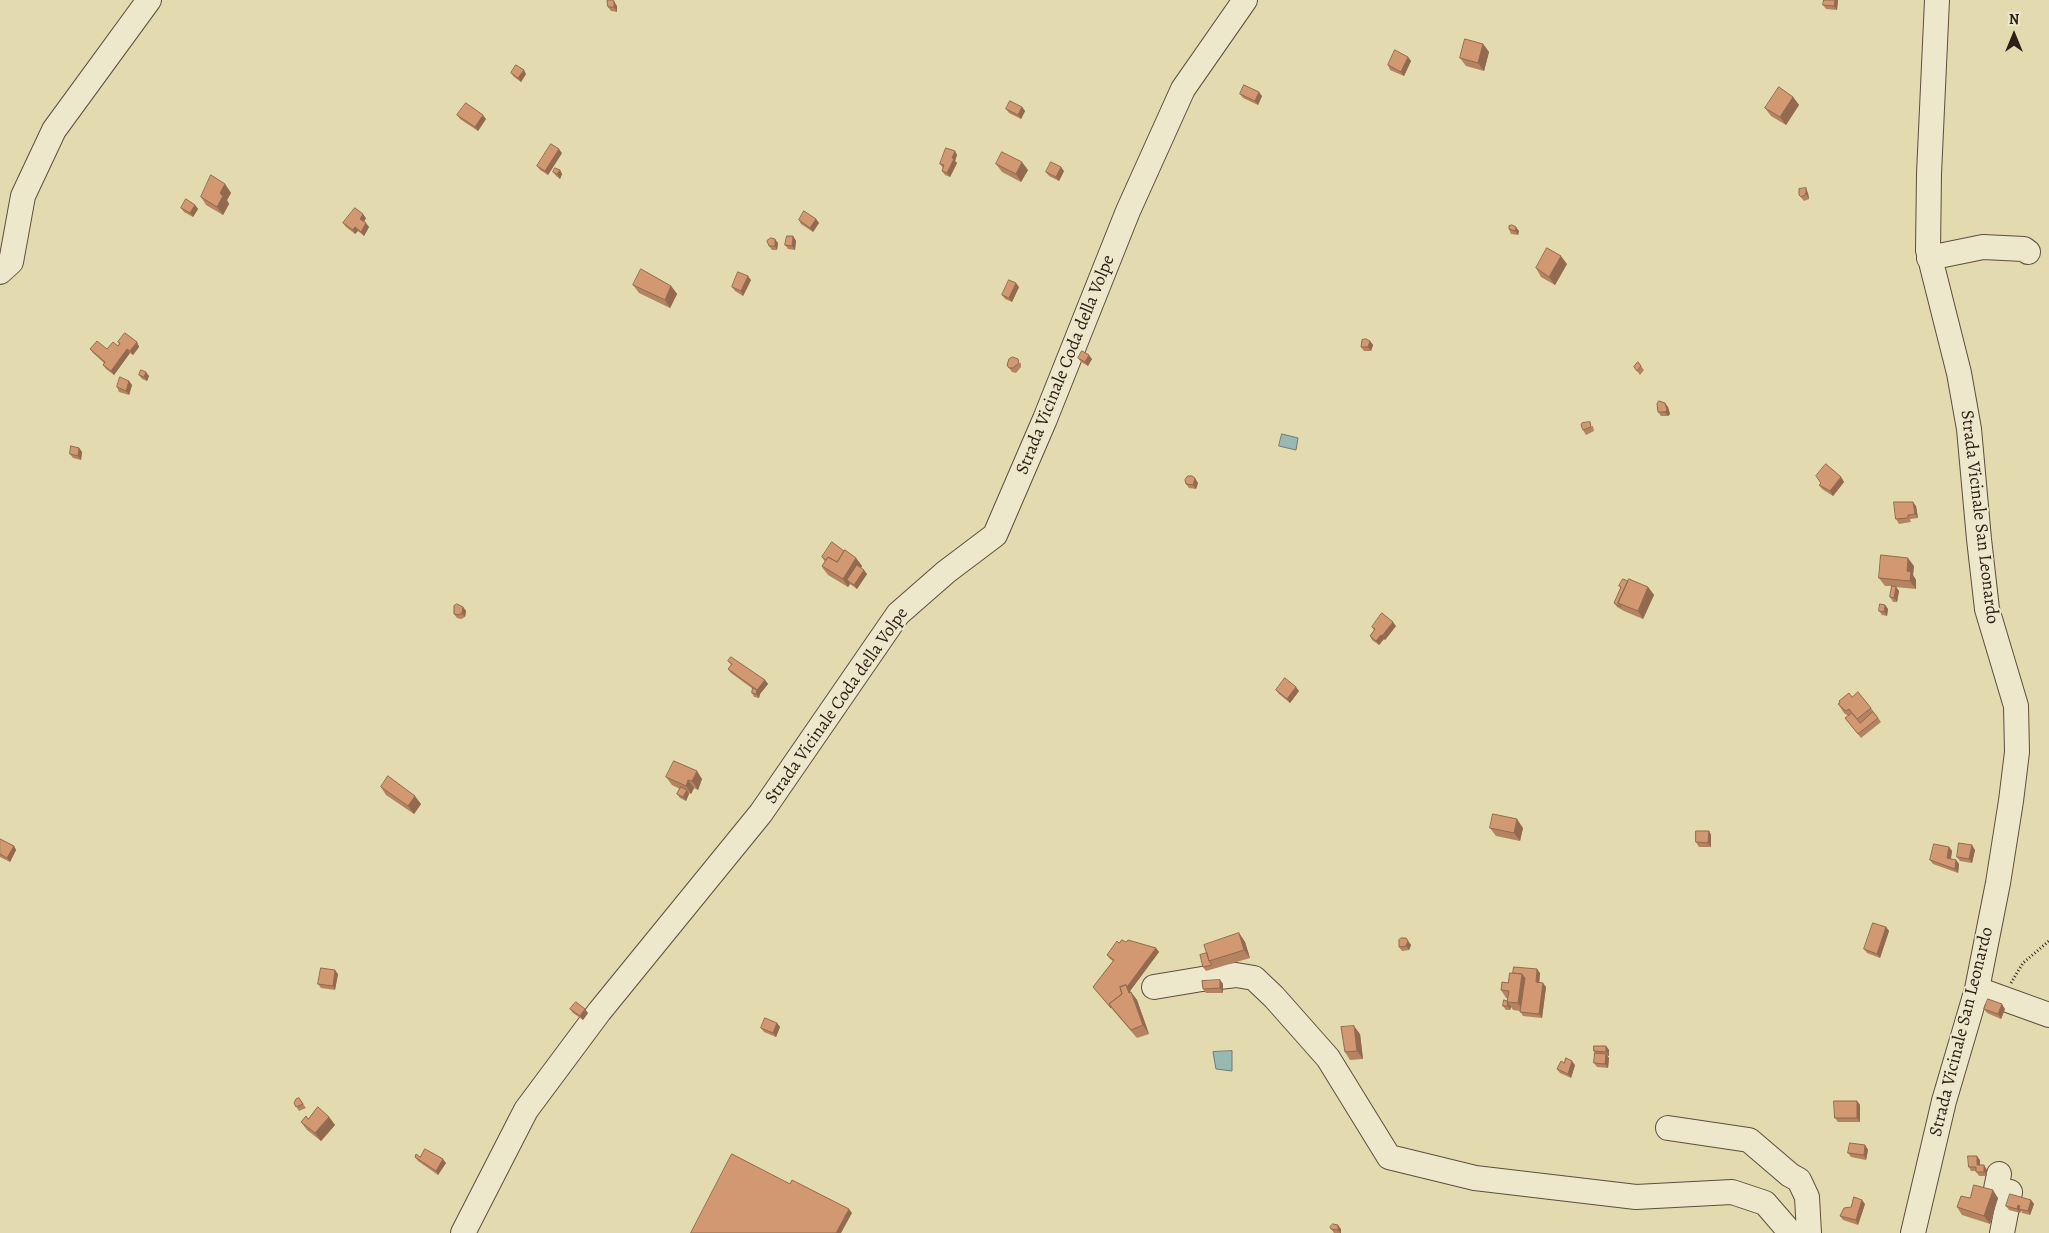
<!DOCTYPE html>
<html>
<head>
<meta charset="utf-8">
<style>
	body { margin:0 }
	#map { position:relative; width:2049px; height:1233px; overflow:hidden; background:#e4dab0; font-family:Alegreya,serif }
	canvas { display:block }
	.north { position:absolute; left:1989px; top:10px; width:50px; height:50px; -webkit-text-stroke:4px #ede7cc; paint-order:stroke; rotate:0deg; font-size:14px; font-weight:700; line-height:20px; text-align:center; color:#2f2017 }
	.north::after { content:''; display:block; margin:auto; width:18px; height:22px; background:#2f2017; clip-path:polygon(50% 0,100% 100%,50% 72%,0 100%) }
</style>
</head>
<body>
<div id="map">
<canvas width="2049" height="1233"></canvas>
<div class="north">N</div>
</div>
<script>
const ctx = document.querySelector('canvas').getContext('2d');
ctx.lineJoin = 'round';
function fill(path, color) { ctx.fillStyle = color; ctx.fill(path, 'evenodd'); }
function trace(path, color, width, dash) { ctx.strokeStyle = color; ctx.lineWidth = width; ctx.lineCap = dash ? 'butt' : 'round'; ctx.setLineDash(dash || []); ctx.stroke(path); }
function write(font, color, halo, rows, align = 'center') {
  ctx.font = font + ' Alegreya,serif'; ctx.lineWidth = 4; ctx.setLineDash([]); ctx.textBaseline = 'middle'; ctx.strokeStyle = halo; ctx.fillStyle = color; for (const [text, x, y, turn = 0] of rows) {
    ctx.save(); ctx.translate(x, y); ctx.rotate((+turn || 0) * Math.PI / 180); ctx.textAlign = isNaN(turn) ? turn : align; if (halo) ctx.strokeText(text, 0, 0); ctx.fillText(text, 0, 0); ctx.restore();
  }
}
const water = new Path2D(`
	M1282 434 1298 438 1296 450 1279 446Z
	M1232 1051V1071L1216 1069 1213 1052Z`);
const path = new Path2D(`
	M2011 983 2023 963 2049 941`);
const minor = new Path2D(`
	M1929 258 1983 247 2024 249 2028 252
	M0 272 11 262 23 196 54 130 149 0
	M1154 987 1202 979 1236 975 1254 978 1274 997 1328 1058 1389 1157 1475 1178 1636 1197 1732 1192 1765 1203 1791 1233
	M1977 989 2049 1015
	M1668 1128 1749 1140 1790 1175 1799 1180 1807 1197 1809 1233
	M1999 1174 1996 1189 2010 1192 2002 1233
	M463 1233 526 1110 599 1012 761 813 898 614 946 572 995 535 1045 419 1128 211 1183 89 1245 0
	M1913 1233 1944 1101 1977 989 1998 883 2011 801 2017 752 2016 706 1987 609 1979 539 1969 429 1959 373 1928 250 1929 174 1937 0`);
const wall = new Path2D(`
	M1838 0 1837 10 1826 9 1823 5Z
	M617 6V12L611 11 608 7Z
	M1483 44 1489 52 1484 71 1466 66 1460 58Z
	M1408 57 1411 61 1404 76 1390 70 1388 65Z
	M511 73 526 74 521 82 514 77Z
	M1240 94 1262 96 1258 105 1243 98Z
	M1793 97 1799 105 1786 125 1771 116 1765 108Z
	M1022 107 1025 111 1021 119 1009 113 1006 109Z
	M457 115 486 119 478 131 460 119Z
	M955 151 957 155 955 161 957 163 950 177 945 175 942 171 943 168 940 164Z
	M562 153 548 175 540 170 537 166Z
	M996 164 1028 170 1021 182 1002 172Z
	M560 170 562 174 560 179 556 176 553 172Z
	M1064 171 1059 181 1049 176 1046 172Z
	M225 184 231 193 227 200 229 204 223 215 206 205 201 197Z
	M1808 193 1809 199 1804 201 1799 195Z
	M195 205 198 209 193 217 184 212 181 208Z
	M366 218 364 222 369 227 364 236 358 231 355 234 346 227 343 223Z
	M816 219 819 223 813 232 801 224 799 220Z
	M1509 229 1519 231 1518 235 1511 234Z
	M793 236 796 241 795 250 788 249 785 245Z
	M778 243 777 250H772L769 246Z
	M1567 264 1555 285 1541 277 1536 268Z
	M751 280 743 296 735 291 732 287Z
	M633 285 671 286 677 294 670 308 639 293Z
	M1019 287 1012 302 1005 299 1002 295Z
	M1370 341 1373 345 1371 351H1364L1361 347Z
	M118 342H137L139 347 133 355 130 353 114 375 106 369 103 365 104 363 93 353 90 349H107L118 346 119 344Z
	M1078 358 1092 359 1088 366 1081 362Z
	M1638 362 1644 370 1640 375 1634 367Z
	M1021 363V367L1016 373 1012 372 1007 365Z
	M139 375 149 376 147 381 142 379Z
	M129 381 132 385 129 395 119 392 117 387Z
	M1665 403 1668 407 1670 414 1668 416H1661L1658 412Z
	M1593 426 1594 431 1586 435 1583 430Z
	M79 448 82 452 81 460 73 458 70 454Z
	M1841 477 1844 482 1833 496 1822 489 1819 485Z
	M1198 483 1196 489 1189 488 1186 484Z
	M1916 506 1918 518 1910 519 1911 522 1899 524 1896 519Z
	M822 557 856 558 862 566 861 568 867 574 857 589 850 584 848 587 828 575 822 567 825 562Z
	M1914 566 1913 575 1916 580V589L1896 587 1899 591 1897 602H1893L1890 597 1892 586H1885L1879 578Z
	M1628 581 1648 587 1654 595 1643 619 1624 611 1617 607 1614 603 1621 588 1619 586Z
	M1885 605 1888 609 1887 616 1882 615 1879 611Z
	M463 607 466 611 465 617 461 619 457 618 454 614Z
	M1396 626 1385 640 1384 639 1379 645 1372 640 1370 636 1374 630 1372 627Z
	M728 661 765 680 768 684 760 694 759 698 754 697 752 693 753 689 731 673 728 669 731 665Z
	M1276 690 1299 691 1290 703 1279 694Z
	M1852 697 1871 708 1881 722 1861 738 1845 718 1848 716 1844 713 1838 704Z
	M666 777 702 779 698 790 694 788 691 794 689 793V794L686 801 680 798 677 794 680 789 672 785Z
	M381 787 421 804 414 814 386 795Z
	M1490 828H1523L1520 841 1496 836Z
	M1709 831 1711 835V847H1699L1696 842Z
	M0 839 14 846 16 850 10 862 0 857Z
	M1949 847 1952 851 1951 859 1956 860 1959 864 1958 873 1933 864 1930 860Z
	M1975 850 1972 863 1960 861 1957 857Z
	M1886 927 1889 931 1880 958 1867 953 1864 949Z
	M1239 933 1245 942 1250 958 1206 971 1203 967 1207 953Z
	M1406 938 1411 945 1409 950 1402 951 1399 947Z
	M1126 942 1156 948 1159 952 1130 991 1137 1000 1149 1034 1137 1038 1093 987 1113 961 1110 959 1107 955 1119 943Z
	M1540 973 1539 982 1546 987 1542 1018 1523 1016 1520 1011 1513 1010 1511 1007 1510 1010H1506L1503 1006 1507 1001 1508 998H1506L1501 990 1508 983Z
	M338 974 335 990 321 988 318 984Z
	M1220 980 1223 984V993H1206L1203 989Z
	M570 1009 588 1013 583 1020 573 1013Z
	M1984 1009H2005L2001 1019 1987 1013Z
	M777 1023 780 1027 776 1037 764 1032 761 1028Z
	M1360 1034 1363 1059 1350 1060 1345 1052Z
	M1606 1046 1609 1050V1056H1607L1609 1058 1608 1068 1597 1067 1594 1063 1595 1054 1594 1051Z
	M1564 1063 1575 1065 1571 1078 1560 1073 1557 1069Z
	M299 1098 306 1108 299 1111 294 1103Z
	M1857 1101 1860 1105V1122H1838L1835 1118Z
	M329 1117 335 1125 321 1141 307 1130 301 1122 308 1119Z
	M1865 1145 1868 1150 1866 1160 1851 1157 1848 1153Z
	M415 1157H420L446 1163 438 1175 418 1161Z
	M1980 1160V1165L1987 1170V1176H1979L1976 1171H1971L1969 1167Z
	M1970 1198H1998L1990 1224 1962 1215 1957 1207Z
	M2031 1200 2034 1204 2030 1215 2022 1213 2021 1210 2020 1213 2009 1210 2006 1206Z
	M1865 1204 1858 1225 1843 1220 1840 1216Z
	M1331 1229H1341V1233H1334Z`);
const shadedWall = new Path2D(`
	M1835 0H1838L1837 10 1834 6Z
	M614 1 617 6V12L614 7Z
	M1483 44 1489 52 1484 71 1478 63Z
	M1408 57 1411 61 1404 76 1401 72Z
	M524 70 526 74 521 82 518 78Z
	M1259 92 1262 96 1258 105 1255 101Z
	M1793 97 1799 105 1786 125 1780 117Z
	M1022 107 1025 111 1021 119 1018 115Z
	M483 115 486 119 478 131 475 127Z
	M559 149 562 153 548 175 545 171Z
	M955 151 957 155 955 161 957 163 950 177 947 173Z
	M1022 162 1028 170 1021 182 1016 174Z
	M1061 167 1064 171 1059 181 1056 177Z
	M560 170 562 174 560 179 557 174Z
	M225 184 231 193 227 200 229 204 223 215 217 207 220 193Z
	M1806 188 1808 193 1809 199 1806 194Z
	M195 205 198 209 193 217 190 213Z
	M363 214 366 218 363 223 360 219Z
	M816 219 819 223 813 232 810 228Z
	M366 223 369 227 364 236 361 232Z
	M355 227 358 231 355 234 353 230Z
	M1516 227 1519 231 1518 235 1515 231Z
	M793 236 796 241 795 250 792 246Z
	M775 239 778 243 777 250 775 246Z
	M1561 256 1567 264 1555 285 1549 277Z
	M748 276 751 280 743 296 741 291Z
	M1016 283 1019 287 1012 302 1009 298Z
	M671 286 677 294 670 308 665 300Z
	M1370 341 1373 345 1371 351 1368 347Z
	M137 342 139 347 133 355 130 351Z
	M127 349 130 353 114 375 111 371Z
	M1089 355 1092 359 1088 366 1085 362Z
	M146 372 149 376 147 381 144 377Z
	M129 381 132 385 129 395 126 391Z
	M1665 403 1668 407 1670 414 1668 416 1665 412Z
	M79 448 82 452 81 460 78 456Z
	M1841 477 1844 482 1833 496 1830 491Z
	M1195 478 1198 483 1196 489 1193 485Z
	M1913 502 1916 506 1918 518 1915 514Z
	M856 558 862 566 851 583 847 580 850 584 848 587 843 579Z
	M1908 558 1914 566 1913 575 1916 580V589L1910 581 1907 571Z
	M864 570 867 574 857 589 854 585Z
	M1648 587 1654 595 1643 619 1638 611Z
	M1896 587 1899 591 1897 602 1894 598Z
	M1885 605 1888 609 1887 616 1884 612Z
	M463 607 466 611 465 617 462 613Z
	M1393 622 1396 626 1385 640 1382 636Z
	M1381 635 1384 639 1379 645 1376 641Z
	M765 680 768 684 760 694 759 698 756 694 757 690Z
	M1296 687 1299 691 1290 703 1287 699Z
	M697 771 702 779 698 790 692 781Z
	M688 780 694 788 691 794 686 786Z
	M687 790 689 794 686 801 683 797Z
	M415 796 421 804 414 814 408 806Z
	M1517 819 1523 828 1520 841 1514 833Z
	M1709 831 1711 835V847L1708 843Z
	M1972 845 1975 850 1972 863 1969 859Z
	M14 846 16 850 10 862 7 858Z
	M1949 847 1952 851 1950 863 1947 858Z
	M1956 860 1959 864 1958 873 1955 869Z
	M1886 927 1889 931 1880 958 1877 954Z
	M1239 933 1245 942 1250 958 1244 950Z
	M1408 941 1411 945 1409 950 1406 946Z
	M1156 948 1159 952 1130 991 1131 993 1134 1002 1123 991Z
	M1537 969 1540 973 1539 986 1536 982Z
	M335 970 338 974 335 990 333 986Z
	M1522 974 1528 983 1524 1012 1518 1003Z
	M1220 980 1223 984V993L1220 988Z
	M1543 983 1546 987 1542 1018 1539 1014Z
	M1131 992 1137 1000 1149 1034 1143 1025Z
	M1508 1003 1511 1007 1510 1010 1508 1006Z
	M2002 1004 2005 1009 2001 1019 1998 1014Z
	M585 1009 588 1013 583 1020 580 1016Z
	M777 1023 780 1027 776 1037 773 1033Z
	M1354 1026 1360 1034 1363 1059 1357 1051Z
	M1606 1046 1609 1050V1056L1606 1052Z
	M1606 1054 1609 1058 1608 1068 1605 1064Z
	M1572 1061 1575 1065 1571 1078 1568 1074Z
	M1857 1101 1860 1105V1122L1857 1118Z
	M329 1117 335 1125 321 1141 315 1133Z
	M1865 1145 1868 1150 1866 1160 1864 1155Z
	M1977 1156 1980 1160V1170L1977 1165Z
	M443 1159 446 1163 438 1175 436 1171Z
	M1984 1165 1987 1170V1176L1984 1172Z
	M1993 1190 1998 1198 1990 1224 1984 1216Z
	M1862 1200 1865 1204 1858 1225 1856 1220Z
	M2031 1200 2034 1204 2030 1215 2028 1211Z
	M2018 1205 2021 1209H2019L2021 1210 2020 1213 2017 1209Z
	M849 1209 852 1213 841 1233H836Z
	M1338 1225 1341 1229V1233H1340L1338 1230Z`);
const building = new Path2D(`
	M610 0H612L614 1V7H608L607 1Z
	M1824 0H1835L1834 6 1823 5Z
	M1465 39 1483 44 1478 63 1460 58Z
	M1395 50 1408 57 1401 72 1388 65Z
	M516 65 524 70 518 78 511 73Z
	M1244 85 1259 92 1255 101 1240 94Z
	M1779 87 1793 97 1780 117 1765 108Z
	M1010 101 1022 107 1018 115 1006 109Z
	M466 103 483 115 475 127 457 115Z
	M551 144 559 149 545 171 537 166Z
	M946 148 955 151 952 158 954 159 947 173 942 171 944 165 940 164Z
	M1002 152 1022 162 1016 174 996 164Z
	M1051 162 1061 167 1056 177 1046 172Z
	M555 168 560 170 557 174 553 172Z
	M211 175 225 184 220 193 223 196 217 207 201 197Z
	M1806 188V194L1801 197 1799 195V189Z
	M186 199 195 205 190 213 181 208Z
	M355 208 363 214 360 219 366 223 361 232 355 227 353 230 343 223Z
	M804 211 816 219 810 228 799 220Z
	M1512 225 1516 227 1515 231 1509 229V226Z
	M787 236H793L792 246 785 245Z
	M771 238 775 239V246H769L767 241Z
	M1547 248 1561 256 1549 277 1536 268Z
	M641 269 671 286 665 300 633 285Z
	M738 272 748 276 741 291 732 287Z
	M1009 280 1016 283 1009 298 1002 295Z
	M125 333 137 342 130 351 127 349 111 371 103 365 105 362 90 349 97 341 107 349 113 342 118 346 120 343 118 342Z
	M1366 339 1370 341 1368 347H1361L1362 340Z
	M1082 351 1089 355 1085 362 1078 358Z
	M1013 357 1018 359 1019 363 1013 368H1009L1007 365 1009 359Z
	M1638 362 1641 366 1637 371 1634 367Z
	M141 370 146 372 144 377 139 375Z
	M120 377 129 381 126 391 117 387Z
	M1659 401 1665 403 1667 410 1665 412H1658L1657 404Z
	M1590 422 1591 427 1583 430 1581 425 1582 423Z
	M71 446 79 448 78 456 70 454Z
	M1826 464 1841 477 1830 491 1819 485 1821 483 1816 476Z
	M1188 476H1192L1195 478 1193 485 1186 484 1185 480Z
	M1894 502H1913L1915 514 1908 515V518L1896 519Z
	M832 542 844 551 837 562 828 557 826 560 822 557Z
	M845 550 856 558 843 579 822 566 828 557 837 562Z
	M1881 555 1908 558 1907 571 1911 572 1910 581 1879 578Z
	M857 565 864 570 854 585 847 580Z
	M1623 579 1628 581 1618 603 1621 607 1614 603 1621 587 1619 586Z
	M1629 579 1648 587 1638 611 1618 603Z
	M1892 586 1896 587 1894 598 1890 597Z
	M457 604 463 607 462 613 458 615 454 614V606Z
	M1880 604 1885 605 1884 612 1879 611Z
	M1382 613 1393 622 1382 636 1381 635 1376 641 1370 636 1375 629 1372 627Z
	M731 657 765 680 757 690 728 669 732 664 728 661Z
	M1285 678 1296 687 1287 699 1276 690Z
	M753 688 757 690 756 694 752 693Z
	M1858 692 1871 708 1857 719 1849 709 1846 711 1838 704 1840 703 1839 701 1849 693 1852 697Z
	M1873 712 1878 718 1858 734 1845 718 1852 713 1860 723Z
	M674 761 697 771 692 781 688 780 686 786 666 777Z
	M388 776 415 796 408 806 381 787Z
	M681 787 687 790 683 797 677 794Z
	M1493 814 1517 819 1514 833 1490 828Z
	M1696 831H1709L1708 843 1696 842Z
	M0 839 14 846 7 858 0 854Z
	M1959 843 1972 845 1969 859 1957 857Z
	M1934 844 1949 847 1947 858 1956 860 1955 869 1930 860Z
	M1873 923 1886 927 1877 954 1864 949Z
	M1239 933 1244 950 1209 961 1204 945Z
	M1401 938H1406L1408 941 1406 946 1399 947V940Z
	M1122 940 1126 942 1128 940 1156 948 1127 987 1126 985 1120 987 1122 994 1109 1004 1111 1008 1093 987 1114 960 1107 955 1117 941 1119 943Z
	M1207 953 1209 961 1212 965 1203 967 1200 955Z
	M1514 967 1537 969 1536 982 1543 983 1539 1014 1520 1012 1525 978 1522 974 1513 973Z
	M321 968 335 970 333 986 318 984Z
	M1510 973 1522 974 1518 1003 1507 1002 1509 991 1501 990 1502 982 1508 983Z
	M1220 980V988L1203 989 1202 981Z
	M1126 985 1129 993 1131 992 1143 1025 1131 1030 1109 1004 1122 994 1120 987Z
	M1988 999 2002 1004 1998 1014 1984 1009Z
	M1504 1000 1507 1001 1508 1006H1503Z
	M576 1002 585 1009 580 1016 570 1009Z
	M765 1018 777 1023 773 1033 761 1028Z
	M1354 1026 1357 1051 1345 1052 1341 1027Z
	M1594 1046H1606V1052L1594 1051Z
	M1595 1053 1606 1054 1605 1064 1594 1063Z
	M1566 1058 1572 1061 1568 1074 1557 1069 1561 1061 1564 1063Z
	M299 1098 303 1104 296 1107 294 1103 296 1099Z
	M1834 1101H1857V1118H1835Z
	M318 1107 329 1117 315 1133 301 1122 306 1116 308 1119Z
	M1850 1143 1865 1145 1864 1155 1848 1153Z
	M425 1149 443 1159 436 1171 415 1157 416 1154 420 1157Z
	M732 1154 790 1184 792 1180 849 1209 836 1233H691Z
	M1968 1156H1977V1165H1984V1172H1976V1167H1969Z
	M1974 1185 1993 1190 1984 1216 1957 1207 1961 1196 1970 1198Z
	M2010 1194 2031 1200 2028 1211 2019 1209 2020 1206 2018 1205 2017 1209 2006 1206Z
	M1854 1197 1862 1200 1856 1220 1840 1216 1844 1208 1851 1207Z
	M1333 1224 1338 1225V1230L1331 1229 1330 1227Z`);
const streetNames = [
	["Strada Vicinale Coda della Volpe",1066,365,-68],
	["Strada Vicinale San Leonardo",1979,517,83],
	["Strada Vicinale Coda della Volpe",837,706,-55],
	["Strada Vicinale San Leonardo",1962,1032,-76]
];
fill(water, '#98b8b4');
trace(water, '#6e7b75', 1);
trace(minor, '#5c4e3d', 26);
trace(path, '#2f2017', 3, [1, 2.5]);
trace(minor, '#ede7cc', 24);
fill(wall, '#b48361');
fill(shadedWall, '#926a4f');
fill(building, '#d19871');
trace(building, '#926a4f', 1);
write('18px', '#2f2017', '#ede7cc', streetNames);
</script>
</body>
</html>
